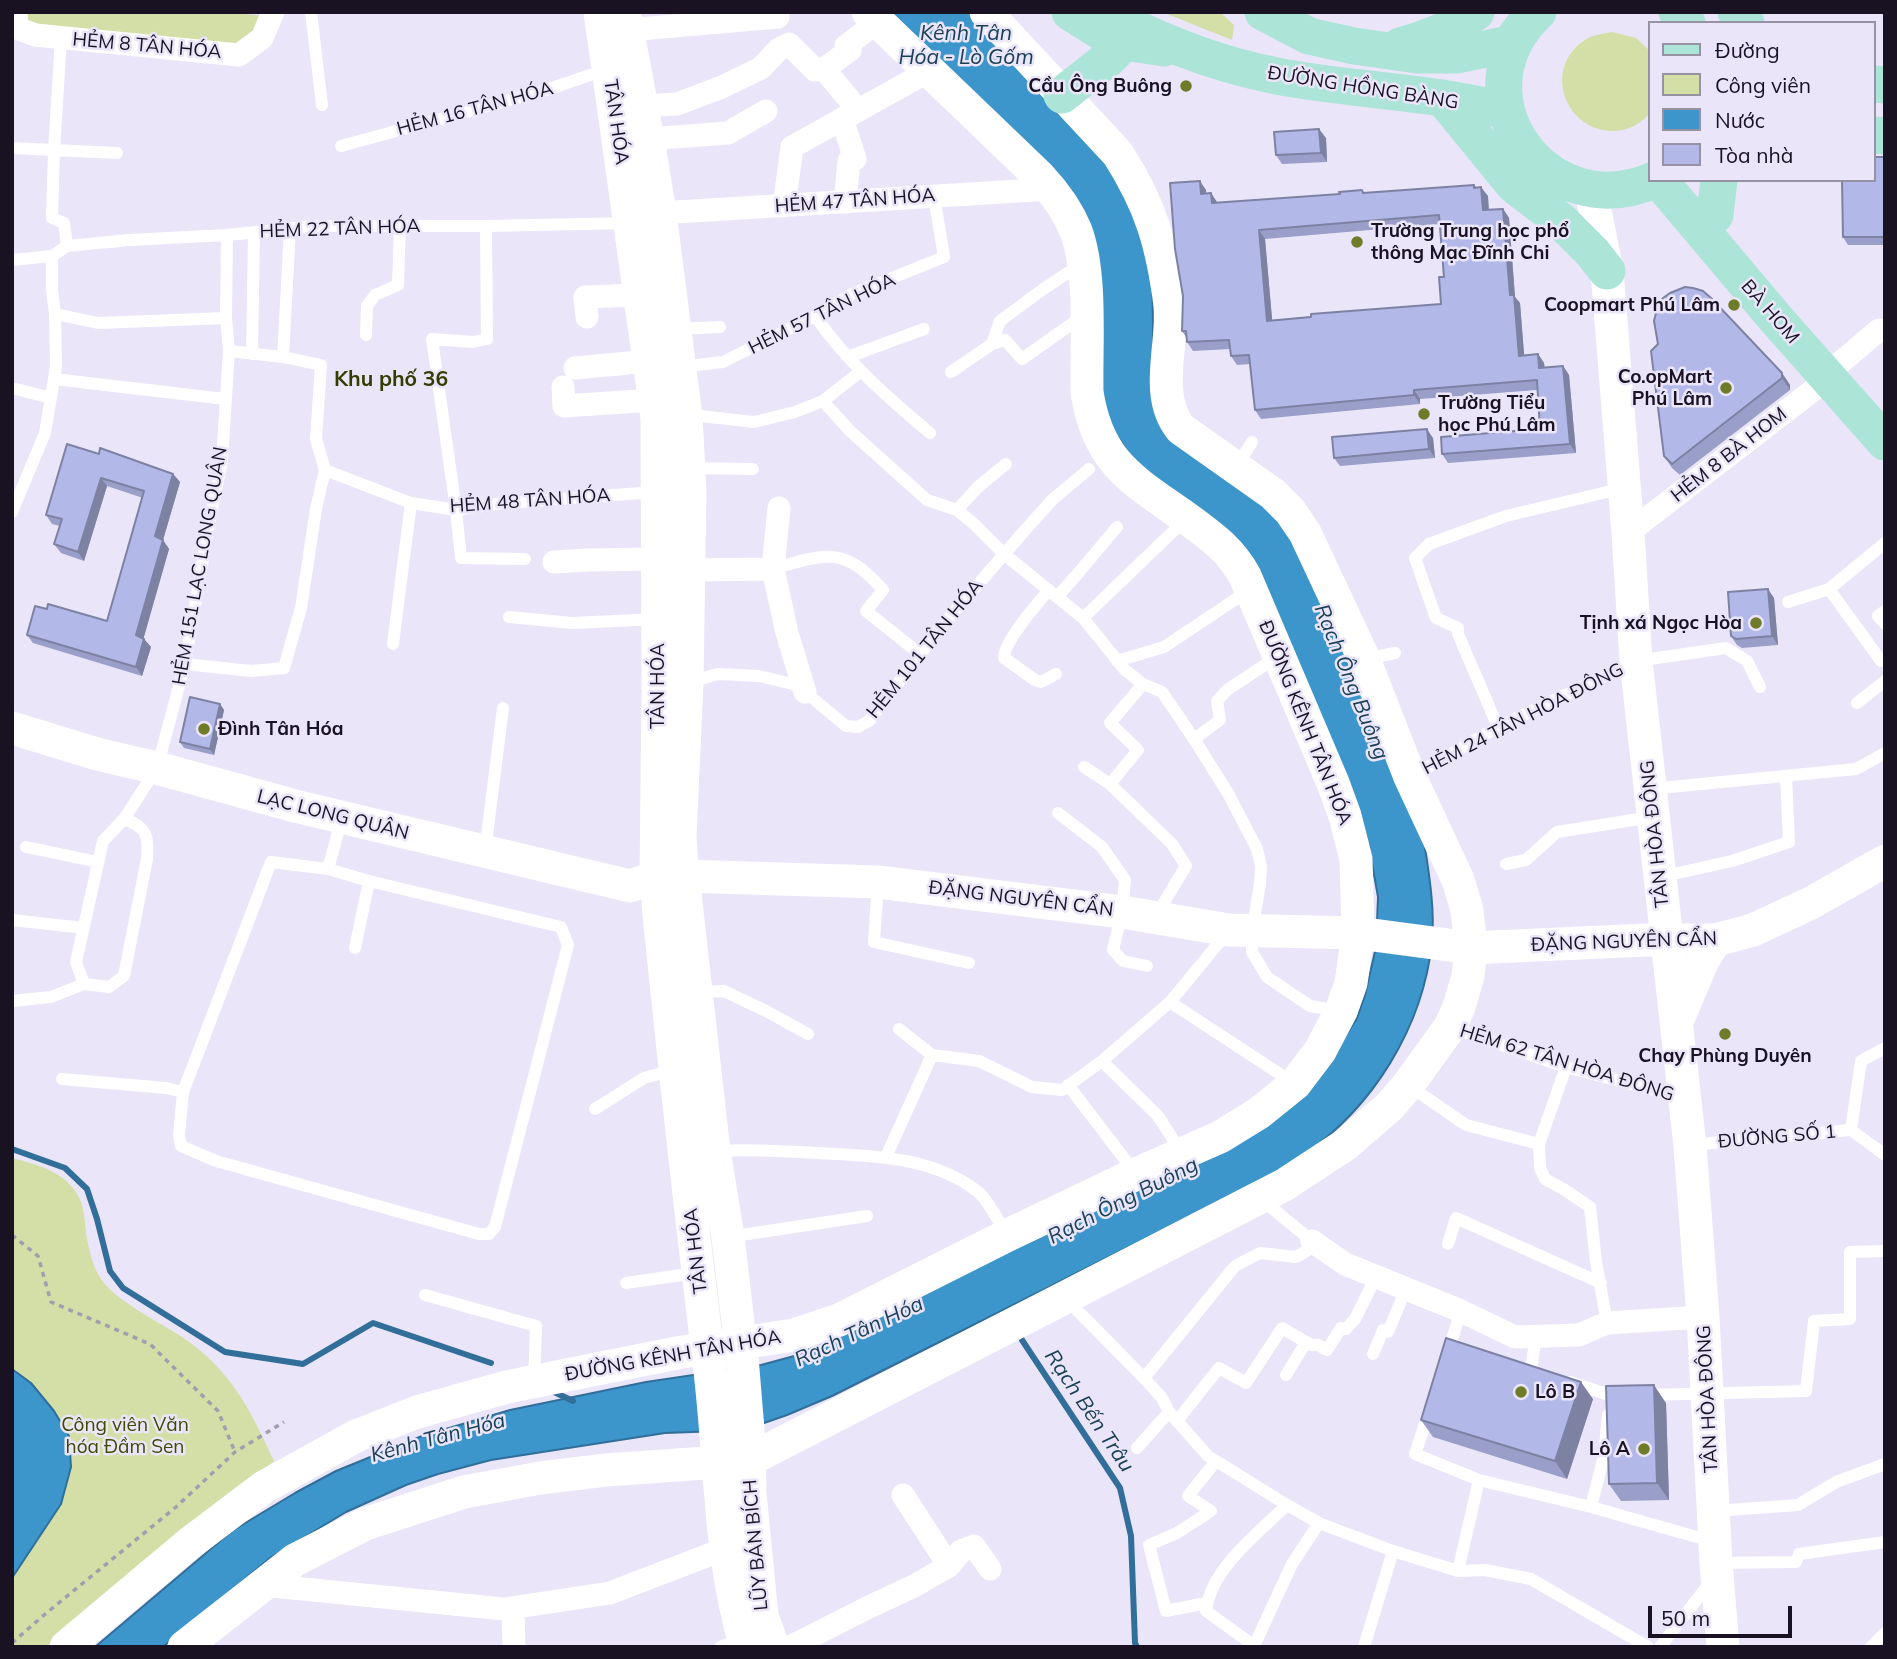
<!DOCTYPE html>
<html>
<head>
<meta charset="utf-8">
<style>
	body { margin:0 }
	#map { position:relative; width:1897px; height:1659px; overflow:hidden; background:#eae5f9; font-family:Mulish,sans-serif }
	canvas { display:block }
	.frame { position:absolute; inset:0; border:14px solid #181223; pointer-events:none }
	.legend { position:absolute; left:1648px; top:21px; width:228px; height:161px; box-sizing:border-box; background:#eae5f9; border:2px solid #9691a3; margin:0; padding:9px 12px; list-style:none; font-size:21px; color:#181223 }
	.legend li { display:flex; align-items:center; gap:14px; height:35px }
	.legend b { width:35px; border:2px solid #9691a3 }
	.scale { position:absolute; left:1648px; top:1606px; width:144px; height:32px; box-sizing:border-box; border:4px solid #181223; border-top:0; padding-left:9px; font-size:21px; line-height:24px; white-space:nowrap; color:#181223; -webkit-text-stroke:5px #eae5f9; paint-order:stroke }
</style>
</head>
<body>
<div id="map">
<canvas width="1897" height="1659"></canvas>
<div class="frame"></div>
<ul class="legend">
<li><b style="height:9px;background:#ace4d7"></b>Đường</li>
<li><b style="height:19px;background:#d3dfa6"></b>Công viên</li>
<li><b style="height:19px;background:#3c96cb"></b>Nước</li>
<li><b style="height:19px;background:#b2b9e9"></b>Tòa nhà</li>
</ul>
<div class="scale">50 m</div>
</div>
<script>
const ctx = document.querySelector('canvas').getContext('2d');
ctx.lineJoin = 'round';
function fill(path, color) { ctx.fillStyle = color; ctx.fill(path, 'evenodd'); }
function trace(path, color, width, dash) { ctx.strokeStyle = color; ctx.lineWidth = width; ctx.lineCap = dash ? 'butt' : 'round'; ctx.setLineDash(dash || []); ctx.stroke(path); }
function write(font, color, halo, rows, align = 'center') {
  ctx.font = font + ' Mulish,sans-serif'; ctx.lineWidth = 5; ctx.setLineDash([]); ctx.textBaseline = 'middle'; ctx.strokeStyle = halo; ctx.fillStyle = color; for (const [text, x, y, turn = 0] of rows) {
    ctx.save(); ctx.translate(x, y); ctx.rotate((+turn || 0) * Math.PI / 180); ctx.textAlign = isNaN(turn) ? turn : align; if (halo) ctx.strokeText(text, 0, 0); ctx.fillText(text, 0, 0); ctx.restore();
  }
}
const green = new Path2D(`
	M22 12H222L266 16 255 36 237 48 29 25Z
	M1162 12H1220L1234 25 1232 40Z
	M1612 32 1636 38 1650 51V113C1641 124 1627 131 1613 131 1566 131 1543 71 1582 42 1591 35 1601 34 1612 32Z
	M12 1158C39 1165 70 1173 81 1202 85 1214 85 1227 87 1239 90 1254 93 1267 101 1279 118 1304 167 1325 192 1344 235 1377 252 1414 274 1461L46 1647H12Z`);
const water = new Path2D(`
	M885 12H978L1102 146 1152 258 1154 388 1286 513 1424 841C1429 874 1435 908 1432 942 1423 1027 1373 1108 1302 1156 1287 1166 1271 1174 1256 1183L832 1396 787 1415 764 1423 720 1431 665 1433 491 1460 438 1474 406 1485 346 1512 270 1558 163 1647H95L232 1531 295 1493 336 1471 422 1436 510 1410 646 1382 761 1365 798 1355 1234 1135 1341 1043 1357 1018 1365 995 1376 947 1378 897 1369 846 1247 559 1144 476 1101 412 1095 262Z
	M12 1369 31 1383 54 1411 69 1436 71 1467 61 1504 12 1578Z`);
const stream = new Path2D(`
	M12 1149 65 1168 87 1189 97 1219 110 1271 123 1288 225 1352 303 1364 373 1323 491 1363
	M1018 1331 1022 1340 1120 1488 1131 1536 1135 1643 1137 1647
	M552 1391 573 1401`);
const path = new Path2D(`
	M12 1235 38 1256 51 1302 150 1344 218 1411 235 1452
	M12 1643 44 1615 176 1507 235 1452 284 1422`);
const lane = new Path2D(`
	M311 12 322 105
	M61 39 54 151 52 218 64 223 67 246
	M341 146 543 91 605 70
	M12 148 117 153
	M486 226 487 339 473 342 432 339 456 510 461 558 525 559
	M12 260 52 256 67 246 129 240 227 235 314 226H486L630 223
	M55 314 98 323 226 318
	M815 316C848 363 886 396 930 433
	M676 329 720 327
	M366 335 367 306 375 295 398 285 400 226
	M992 344 1005 340 1022 359 1083 316
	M252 354 254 232
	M283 357 290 228
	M848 357 924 329
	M680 367 723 362 815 316 852 294 944 257 934 196
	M951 372 992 344 1000 321 1042 290 1081 264
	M54 379 225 399
	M16 389 51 398
	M823 401 850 431 927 500 957 510 973 523 1004 554 1083 618 1125 670 1143 684 1162 692 1194 739 1229 795 1257 849 1261 866 1260 884 1252 931V952L1267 977 1310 1006 1340 1011
	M689 417 700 416 754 422 795 412 823 401 861 371
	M689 468 753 469
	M1236 468 1252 442
	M325 470 411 503 456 510 495 504 654 492
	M957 510 978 487 1006 464
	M12 512 45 433 54 379 56 365 55 314 52 290V256
	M773 569C826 553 844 546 883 590L866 611 920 654
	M1829 589 1881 661
	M1049 590C1037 604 1004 641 1004 658L1035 680 1041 682 1056 674
	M1057 597 1080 571 1117 527
	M1788 602 1829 589 1885 543
	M1885 611 1878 616 1885 624
	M509 617 572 623 658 619
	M1083 618 1186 519
	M393 644 411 503
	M1364 659 1395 653
	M1117 661 1164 647 1248 591
	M185 664 251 671 284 668 301 608 316 509 325 470 316 439 321 365 283 357 229 351
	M687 683 718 674 759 676 793 684 805 692 846 726 858 727 869 721 941 627 1019 537 1052 500 1089 469
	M1143 684 1110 723 1138 750 1110 784 1172 844 1186 866 1157 914
	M1857 703 1885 681
	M1498 727 1458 634V628L1436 618 1415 558 1429 544 1506 516 1624 488
	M1194 739 1220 720 1217 701 1227 690 1277 657
	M1084 767 1110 784
	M1411 777 1498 727 1636 661 1726 648 1747 661 1760 687
	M1650 789 1856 769 1885 753
	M1058 813 1102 847 1125 880 1122 912 1113 950 1123 961 1147 966
	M342 818 328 869 369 881 355 948
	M124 819C147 827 149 836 147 859L124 976 109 987 84 984 76 962 103 841 124 819 157 768 185 664 208 530 222 461 229 351 226 318 227 235
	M26 847 98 862
	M485 851 503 708
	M1506 864 1526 860 1557 832 1652 817
	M328 869 271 862 183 1092 179 1135 181 1146 216 1161 479 1234H489L495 1227 568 945 561 927 369 881
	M1660 877 1732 861 1789 842 1786 776
	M878 882 874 942 969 963
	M12 920 84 928
	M699 992 724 991 766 1011 808 1034
	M12 1001 51 997 84 984
	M1170 1002 1295 1084
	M1450 1027 1566 1067 1684 1098
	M899 1029 932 1055 979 1061 1032 1087 1062 1090 1102 1061 1170 1002 1227 933
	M1102 1061 1158 1116 1182 1153
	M62 1079 166 1088 183 1092
	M1068 1085 1136 1174
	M1408 1085 1466 1125 1539 1144 1566 1067
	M595 1109 644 1078 673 1070
	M1851 1130 1885 1155
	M1539 1144 1540 1168 1545 1179 1565 1190 1590 1207 1596 1262 1607 1323
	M1690 1145 1851 1130 1861 1061 1885 1048
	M717 1151C751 1149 784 1151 818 1153 872 1156 932 1156 977 1191 987 1198 1000 1224 1007 1235
	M886 1157 932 1055
	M728 1237 867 1216
	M1448 1244 1456 1218 1601 1283
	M626 1283 695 1273
	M425 1295 536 1326 534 1381
	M1065 1298 1144 1378 1162 1398 1169 1412 1208 1456 1287 1505 1319 1523 1393 1551 1458 1571 1485 1570 1531 1579 1648 1647
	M1373 1354 1383 1330 1388 1332 1406 1289
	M1447 1355 1461 1311
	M1531 1369 1536 1336
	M1286 1375 1306 1342
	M1144 1378 1235 1266 1260 1253 1296 1257 1308 1250 1312 1241 1262 1200
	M1570 1382 1609 1395H1620
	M1645 1395 1806 1391 1814 1321 1850 1319V1252L1885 1251
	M1430 1409 1415 1454 1479 1480 1591 1507 1711 1541
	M1177 1421 1219 1368 1246 1383 1282 1328 1311 1345H1318L1327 1350 1341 1328 1346 1329 1355 1319 1376 1277
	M1137 1448 1169 1412
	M1591 1507 1604 1456 1608 1415
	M1714 1511 1798 1505 1836 1482 1885 1464
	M1716 1563 1796 1562 1799 1554 1885 1542
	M1458 1571 1479 1480
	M1206 1603 1166 1611 1149 1545 1177 1533 1211 1511 1188 1496 1216 1461
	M1254 1646 1292 1564 1319 1523
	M720 1647 743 1638
	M1256 1647 1206 1611C1210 1570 1258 1533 1287 1505
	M1364 1647 1393 1551
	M1660 1647 1712 1580
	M1871 1647 1885 1633`);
const street = new Path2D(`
	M16 12 17 28 35 35 239 55 262 38 273 12
	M627 30 778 17
	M824 69 858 110
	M641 106 677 104 722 87 761 68 779 49 789 44 815 70 824 69 850 50 846 46 877 22
	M842 119 855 159 849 161 845 202
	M648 139 728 133 766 111
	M784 206 792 147 929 71
	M660 213 1051 189
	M587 317 585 297 640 295
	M1840 363 1879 330
	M575 368 649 361
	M563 387 564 406 654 400
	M779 508 773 569 787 633 805 692
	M1628 533 1829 378
	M554 562 588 560 658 559
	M689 570 773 569
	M1312 1241 1345 1264 1461 1311 1515 1337 1579 1335 1607 1323 1703 1317
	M903 1495 949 1566
	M263 1585 504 1609 610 1593 727 1548
	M513 1608 514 1647
	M790 1647 869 1607 914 1586 949 1566 961 1551 974 1546 990 1569`);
const secondary = new Path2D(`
	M600 12 657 418 658 690 656 877 660 925C675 1071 691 1217 709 1363 721 1457 718 1555 746 1647
	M624 12 648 139 660 213 686 417 690 490 687 683 680 837 683 876 714 1151 728 1237 742 1357 749 1442 750 1493 762 1616 773 1647
	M1591 190 1607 271 1628 533 1636 661 1690 1146 1703 1317 1716 1563 1723 1647
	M12 728 97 754 157 768 295 806 630 886 656 877 683 876 878 882 1122 912 1229 930 1358 933 1471 948 1646 940H1716L1753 930 1811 903 1885 861
	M1678 1019 1703 960 1716 940
	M66 1647 190 1543 264 1487 356 1436 417 1412 507 1387 682 1352 794 1335 839 1320 1008 1235 1136 1174 1220 1137 1259 1113 1295 1084 1320 1051 1341 1011 1351 983 1358 933 1356 859 1345 816 1333 783 1245 576C1231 551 1215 539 1192 522 1137 482 1098 466 1087 392 1086 345 1092 274 1076 231 1068 211 1055 193 1040 177L868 12
	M184 1647 295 1560 365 1524 464 1492 540 1478 606 1470 749 1460 1284 1185 1345 1145 1389 1107 1408 1085 1450 1027 1459 1007 1468 976 1471 948 1467 910 1458 880 1410 777 1364 659 1305 533 1290 511 1273 494 1181 429C1153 395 1174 345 1170 305 1162 244 1151 206 1118 154L986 12`);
const primary = new Path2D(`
	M1070 12 1108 36 1121 41
	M1104 12C1166 46 1235 71 1306 81 1373 91 1441 94 1506 111
	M1263 12 1309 36 1354 46 1417 55H1456L1510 44 1524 25
	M1538 12C1451 93 1544 228 1654 180
	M1677 12 1687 23
	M1736 12 1746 23
	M1400 46C1427 39 1453 28 1476 12
	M1874 84 1885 85
	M1062 95 1109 58 1125 42 1164 48
	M1443 98 1514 185 1561 221 1592 252 1607 271
	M1874 135 1885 136
	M1659 180 1776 319 1885 442
	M1715 215 1719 180`);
const wall = new Path2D(`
	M1326 138 1327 162 1282 164 1276 155Z
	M1885 157V245H1848L1843 237Z
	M1474 185 1488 196 1489 210 1503 209 1509 218 1515 297 1520 303 1524 356 1538 354 1544 363 1545 368 1563 366 1569 375 1576 453 1448 463 1442 454 1540 429 1537 390 1420 399V404L1261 419 1255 410 1250 364 1237 365 1231 356 1230 349 1193 351 1187 342 1186 337 1182 331 1206 190V193H1211L1217 203 1340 194 1362 190 1364 193ZM1440 224 1444 277 1441 304 1272 320 1265 239Z
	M1658 344 1782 373 1790 385V390L1680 475 1672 468 1664 456Z
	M1433 438 1435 458 1340 466 1334 458Z
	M99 454 173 474 180 482 163 540 169 549 143 638 151 647 142 676 33 643 27 635 107 621 143 498 107 486 84 561 61 553 54 544 60 526 52 524 46 515Z
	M1774 598 1778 645 1742 648 1737 645 1731 636Z
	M220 704 224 710 214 755 184 748 180 742Z
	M1593 1399 1567 1479 1433 1437 1421 1420Z
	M1666 1403 1669 1500 1621 1501 1609 1484Z`);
const shadedWall = new Path2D(`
	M1319 129 1326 138 1327 162 1321 153Z
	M1200 181 1206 190 1207 203 1201 194Z
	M1481 187 1488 196 1489 219 1483 210Z
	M1211 193 1217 202 1218 212 1212 203Z
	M1503 209 1509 218 1515 297 1520 303 1525 365 1519 356 1510 295Z
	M1259 230 1265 239 1273 329 1267 321Z
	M1538 354 1544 363 1545 377 1539 368Z
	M1563 366 1569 375 1576 453 1570 444Z
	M1782 373 1790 385V390L1782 378Z
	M1414 390 1420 399V404L1414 395Z
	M1427 429 1433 438 1435 458 1429 449Z
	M173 474 180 482 163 540 169 549 142 644 136 635 155 536Z
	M101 478 107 486 84 561 78 552Z
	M1768 589 1774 598 1778 645 1772 636Z
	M144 639 151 647 142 676 136 667Z
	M220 704 224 710 214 755 210 749Z
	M1581 1382 1593 1399 1567 1479 1555 1461Z
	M1654 1385 1666 1403 1669 1500 1657 1483Z`);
const building = new Path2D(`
	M1319 129 1321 153 1276 155 1274 132Z
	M1874 157H1885V237H1843L1842 180H1874Z
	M1200 181 1201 194 1211 193 1212 203 1340 194 1339 192 1362 190 1363 193 1474 185V188L1481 187 1483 210 1503 209 1510 295H1514L1519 356 1538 354 1539 368 1563 366 1570 444 1442 454 1441 437 1540 429 1537 380 1414 390V395L1255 410 1249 355 1231 356 1229 340 1187 342 1186 331H1182L1183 296 1175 249 1170 183ZM1439 215 1444 277H1439L1441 304 1311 314V317L1267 321 1259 230Z
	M1685 287 1693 288 1703 291 1711 298 1782 373V378L1672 464 1664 456 1651 351 1658 344 1654 321 1658 305 1663 298 1670 293Z
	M1427 429 1429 449 1334 458 1332 437Z
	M67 444 99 454 100 448 173 474 155 536 163 540 136 635 144 639 136 667 27 635 35 606 47 609 48 604 107 621 144 491 101 478 78 552 54 544 62 519 46 515Z
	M1768 589 1772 636 1736 639 1731 636 1728 592Z
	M190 697 220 704 210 749 180 742Z
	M1446 1338 1581 1382 1555 1461 1421 1420Z
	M1654 1385 1657 1483 1609 1484 1606 1386Z`);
const markers = [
	[1186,86,7,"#6e7c29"],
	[1357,242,7,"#6e7c29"],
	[1734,305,7,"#6e7c29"],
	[1726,388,7,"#6e7c29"],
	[1424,414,7,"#6e7c29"],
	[1756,623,7,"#6e7c29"],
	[204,729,7,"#6e7c29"],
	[1725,1034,7,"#6e7c29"],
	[1521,1392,7,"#6e7c29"],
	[1644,1449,7,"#6e7c29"]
];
const streetNames = [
	["HẺM 8 TÂN HÓA",147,46,5],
	["ĐƯỜNG HỒNG BÀNG",1363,88,9],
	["HẺM 16 TÂN HÓA",475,109,-15],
	["TÂN HÓA",616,122,82],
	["HẺM 47 TÂN HÓA",855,201,-4],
	["HẺM 22 TÂN HÓA",340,229,-2],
	["BÀ HOM",1770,312,49],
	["HẺM 57 TÂN HÓA",822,314,-26],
	["HẺM 8 BÀ HOM",1729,455,-38],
	["HẺM 48 TÂN HÓA",530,501,-4],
	["HẺM 151 LẠC LONG QUÂN",200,566,-80],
	["HẺM 101 TÂN HÓA",925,649,-51],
	["TÂN HÓA",658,686,-90],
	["HẺM 24 TÂN HÒA ĐÔNG",1523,719,-27],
	["ĐƯỜNG KÊNH TÂN HÓA",1305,723,68],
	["LẠC LONG QUÂN",333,815,14],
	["TÂN HÒA ĐÔNG",1655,834,-96],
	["ĐẶNG NGUYÊN CẨN",1021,899,7],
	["ĐẶNG NGUYÊN CẨN",1624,942,-2],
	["HẺM 62 TÂN HÒA ĐÔNG",1567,1063,17],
	["ĐƯỜNG SỐ 1",1777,1137,-5],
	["TÂN HÓA",696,1251,-97],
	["ĐƯỜNG KÊNH TÂN HÓA",673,1356,-10],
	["TÂN HÒA ĐÔNG",1708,1399,-93],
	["LŨY BÁN BÍCH",756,1545,-95]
];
const poiNames = [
	["Cầu Ông Buông",1172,86],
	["Trường Trung học phổ",1371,231,"left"],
	["thông Mạc Đĩnh Chi",1371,253,"left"],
	["Coopmart Phú Lâm",1720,305],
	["Co.opMart",1712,377],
	["Phú Lâm",1712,399],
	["Trường Tiểu",1438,403,"left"],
	["học Phú Lâm",1438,425,"left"],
	["Tịnh xá Ngọc Hòa",1742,623],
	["Đình Tân Hóa",218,729,"left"],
	["Chay Phùng Duyên",1725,1056,"center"],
	["Lô B",1535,1392,"left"],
	["Lô A",1630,1449]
];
const parkNames = [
	["Công viên Văn",125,1425],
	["hóa Đầm Sen",125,1447]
];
const waterNames = [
	["Kênh Tân",966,34],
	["Hóa - Lò Gốm",966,58],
	["Rạch Ông Buông",1351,682,68],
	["Rạch Ông Buông",1123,1201,-27],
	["Rạch Tân Hóa",859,1332,-25],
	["Rạch Bến Trâu",1089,1411,56],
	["Kênh Tân Hóa",438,1438,-15]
];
const neighbourhoodNames = [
	["Khu phố 36",391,380]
];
fill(green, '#d3dfa6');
fill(water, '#3c96cb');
trace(water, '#316e99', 2);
trace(stream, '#316e99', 6);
trace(path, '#a39db0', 3.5, [5, 5]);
trace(lane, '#fff', 12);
trace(street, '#fff', 23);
trace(secondary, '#fff', 33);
trace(primary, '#ace4d7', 37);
fill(wall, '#999fc8');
fill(shadedWall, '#7d82a3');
fill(building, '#b2b9e9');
trace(building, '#7d82a3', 2);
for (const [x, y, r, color] of markers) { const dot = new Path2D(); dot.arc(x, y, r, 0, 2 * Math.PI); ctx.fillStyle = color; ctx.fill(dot); trace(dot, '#eae5f9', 2.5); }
write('19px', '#181223', '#eae5f9', streetNames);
write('bold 19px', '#181223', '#eae5f9', poiNames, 'right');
write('19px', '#404903', '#eae5f9', parkNames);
write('italic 21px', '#1a4057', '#eae5f9', waterNames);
write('bold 21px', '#343c00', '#eae5f9', neighbourhoodNames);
</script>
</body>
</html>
